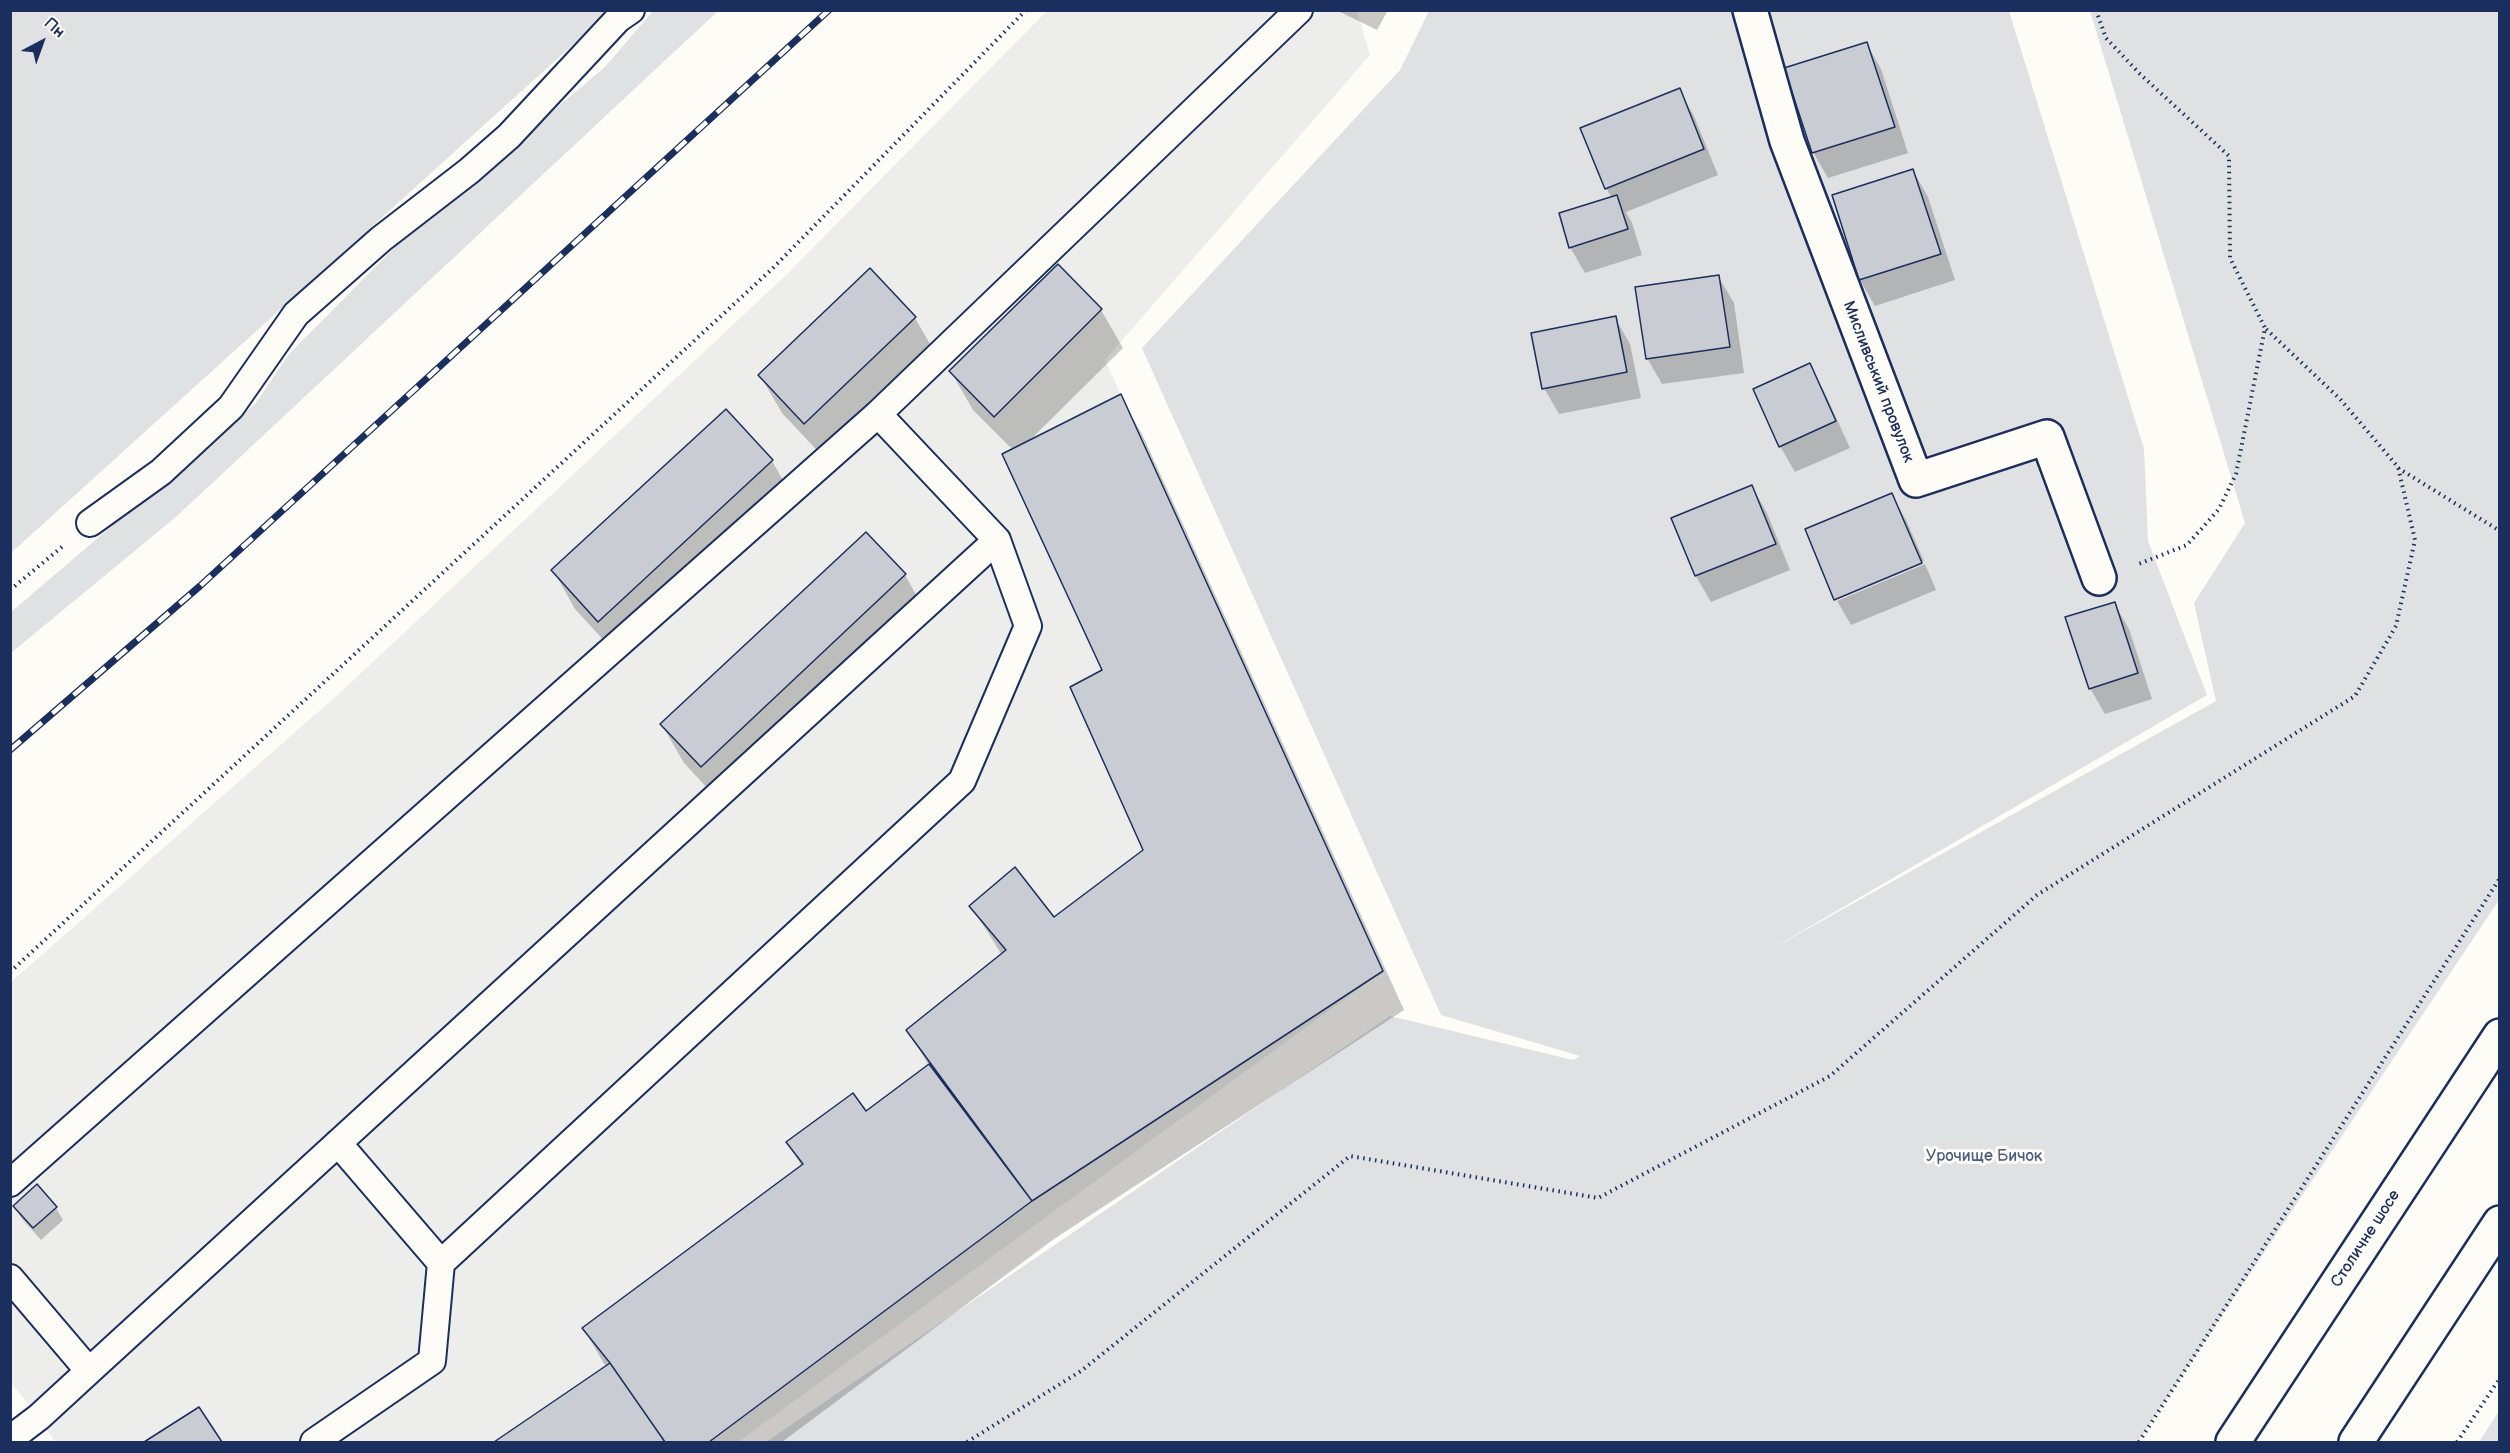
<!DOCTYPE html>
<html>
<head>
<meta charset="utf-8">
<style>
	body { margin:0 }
	#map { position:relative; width:2510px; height:1453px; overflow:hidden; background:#fdfcf7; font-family:"Balsamiq Sans",sans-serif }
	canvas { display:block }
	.frame { position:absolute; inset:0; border:12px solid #1b2f5e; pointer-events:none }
	.north { position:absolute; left:12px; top:12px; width:60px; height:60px; -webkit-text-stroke:4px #fdfcf7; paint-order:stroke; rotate:41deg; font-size:16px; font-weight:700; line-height:24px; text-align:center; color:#1b2f5e }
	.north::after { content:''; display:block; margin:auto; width:21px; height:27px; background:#1b2f5e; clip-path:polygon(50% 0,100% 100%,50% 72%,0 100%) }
</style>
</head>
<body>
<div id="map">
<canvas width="2510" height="1453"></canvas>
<div class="frame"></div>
<div class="north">Пн</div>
</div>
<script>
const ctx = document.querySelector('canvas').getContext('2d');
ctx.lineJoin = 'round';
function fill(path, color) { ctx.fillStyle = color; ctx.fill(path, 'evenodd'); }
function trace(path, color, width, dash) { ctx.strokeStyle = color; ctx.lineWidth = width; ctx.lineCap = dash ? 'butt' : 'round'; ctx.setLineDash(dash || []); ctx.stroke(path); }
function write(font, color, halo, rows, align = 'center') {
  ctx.font = font + ' "Balsamiq Sans",sans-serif'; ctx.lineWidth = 6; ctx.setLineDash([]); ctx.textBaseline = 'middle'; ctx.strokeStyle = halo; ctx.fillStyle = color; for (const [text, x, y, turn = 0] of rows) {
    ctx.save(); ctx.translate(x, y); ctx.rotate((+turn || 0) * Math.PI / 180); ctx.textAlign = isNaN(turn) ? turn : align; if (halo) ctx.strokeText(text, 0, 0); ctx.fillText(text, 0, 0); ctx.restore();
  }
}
const built = new Path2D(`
	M1047 11H1357L1370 55 1105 360 1383 971 738 1442H55L39 1417 11 1383 10 983 344 689 785 276Z`);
const green = new Path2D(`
	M11 11H610L11 553Z
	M653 11H718L177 516 11 653V612L255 404 289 354 411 231 605 67Z
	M1429 11H2009L2144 449 2148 541 2207 695 1766 952 2216 701 2194 603 2245 523 2090 11H2499V900L2138 1442H766L1390 1016 1573 1060 1580 1056 1441 1015 1142 348 1400 70Z
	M2499 1411V1442H2479Z`);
const shadow = new Path2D(`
	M1336 10H1388L1377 30Z
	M1866 43 1881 69 1908 153 1828 178 1813 152Z
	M1679 90 1694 116 1718 175 1626 212 1632 223 1642 255 1585 273 1570 247 1612 198 1606 188Z
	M1913 171 1928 197 1955 280 1875 306 1860 280Z
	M1058 267 1101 310 1123 348 1029 441 1120 396 1142 434 1404 1010 1054 1239 782 1442H496L606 1367 584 1329 802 1167 788 1143 865 1113 929 1066 908 1030 1002 955 971 906 1054 919 1145 851 1104 671 1013 450 973 410 951 372Z
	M1718 276 1734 303 1744 373 1662 384 1647 358Z
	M915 318 937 356 827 461 782 413 760 375Z
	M1615 318 1630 344 1641 398 1559 414 1544 388Z
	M1809 365 1824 391 1850 448 1795 472 1780 446Z
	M726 411 772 461 794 499 621 659 575 609 553 570Z
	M1752 487 1767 513 1790 570 1711 602 1696 576 1673 519Z
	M1891 494 1906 520 1924 561 1837 598V601L1925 564 1936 590 1851 625 1836 599 1807 530Z
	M866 534 905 575 927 614 723 805 684 763 662 725Z
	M2114 603 2129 629 2152 699 2105 714 2090 688Z
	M14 1206 56 1208 63 1220 41 1240 22 1219Z
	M198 1409 220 1442H146Z`);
const building = new Path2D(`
	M1867 42 1895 127 1812 153 1784 68Z
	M1680 88 1704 149 1605 189 1580 128Z
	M1913 169 1941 254 1859 280 1832 195Z
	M1617 195 1628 229 1569 248 1559 213Z
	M1058 264 1102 309 994 417 949 371Z
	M870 268 916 317 804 424 758 375Z
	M1719 275 1730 347 1646 359 1635 287Z
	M1616 316 1627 372 1542 389 1531 333Z
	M1810 363 1836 421 1779 447 1753 389Z
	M1121 394 1383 971 1032 1201 906 1030 1006 950 969 906 1015 867 1054 917 1143 850 1070 687 1102 670 1002 454Z
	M726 409 773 460 598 622 551 570Z
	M1752 485 1776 544 1695 576 1671 518Z
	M1892 493 1922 563 1834 600 1805 529Z
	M866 532 906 574 701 767 660 724Z
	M2115 602 2138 673 2089 689 2065 617Z
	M929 1064 1032 1201 709 1442H665L610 1363 582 1328 803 1164 786 1142 853 1093 866 1111Z
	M37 1184 57 1207 33 1228 13 1206Z
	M610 1363 665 1442H494Z
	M199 1407 222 1442H144Z`);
const path = new Path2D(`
	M2096 10 2106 38 2140 74 2229 156 2230 258 2265 328 2236 474 2219 509 2187 545 2136 565
	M2398 468 2500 531
	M10 590 63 546
	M10 972 772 269 1026 10
	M967 1442 1081 1371 1350 1156 1598 1198 1830 1076 2037 895 2355 696 2396 626 2415 540 2398 467 2340 399 2265 328
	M2139 1442 2500 878
	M2457 1442 2500 1378`);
const service = new Path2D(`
	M90 523 161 472 231 407 296 314 381 239 469 171 509 136 618 19 631 10
	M338 1143 441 1263 962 781 1028 626 997 540
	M10 1183 878 414
	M10 1278 89 1371
	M10 1439 39 1417 89 1371 997 540 878 414 1299 10
	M314 1442 432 1361 441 1263`);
const minor = new Path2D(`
	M1750 10 1787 141 1916 480 2047 437 2099 578`);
const trunk = new Path2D(`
	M2233 1442 2500 1036
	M2356 1442 2500 1223`);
const rail = new Path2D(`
	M10 750 200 586 829 10`);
const streetNames = [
	["Мисливський провулок",1878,382,69],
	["Столичне шосе",2366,1239,-57]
];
const parkNames = [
	["Урочище Бичок",1984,1157]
];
fill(built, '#edeeec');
fill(green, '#e0e1e3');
fill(shadow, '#0003');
fill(building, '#c9ccd3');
trace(building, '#1b2f5e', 1.5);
trace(service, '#1b2f5e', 30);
trace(minor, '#1b2f5e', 38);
trace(trunk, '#1b2f5e', 38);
trace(path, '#1b2f5e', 4, [1.5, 4.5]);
trace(service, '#fdfcf7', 26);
trace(minor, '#fdfcf7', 33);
trace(trunk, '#fdfcf7', 33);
trace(rail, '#1b2f5e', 7);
trace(rail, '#fdfcf7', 4.5, [14]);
write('16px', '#1b2f5e', '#fdfcf7', streetNames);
write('16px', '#4c5c7f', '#fdfcf7', parkNames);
</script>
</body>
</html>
